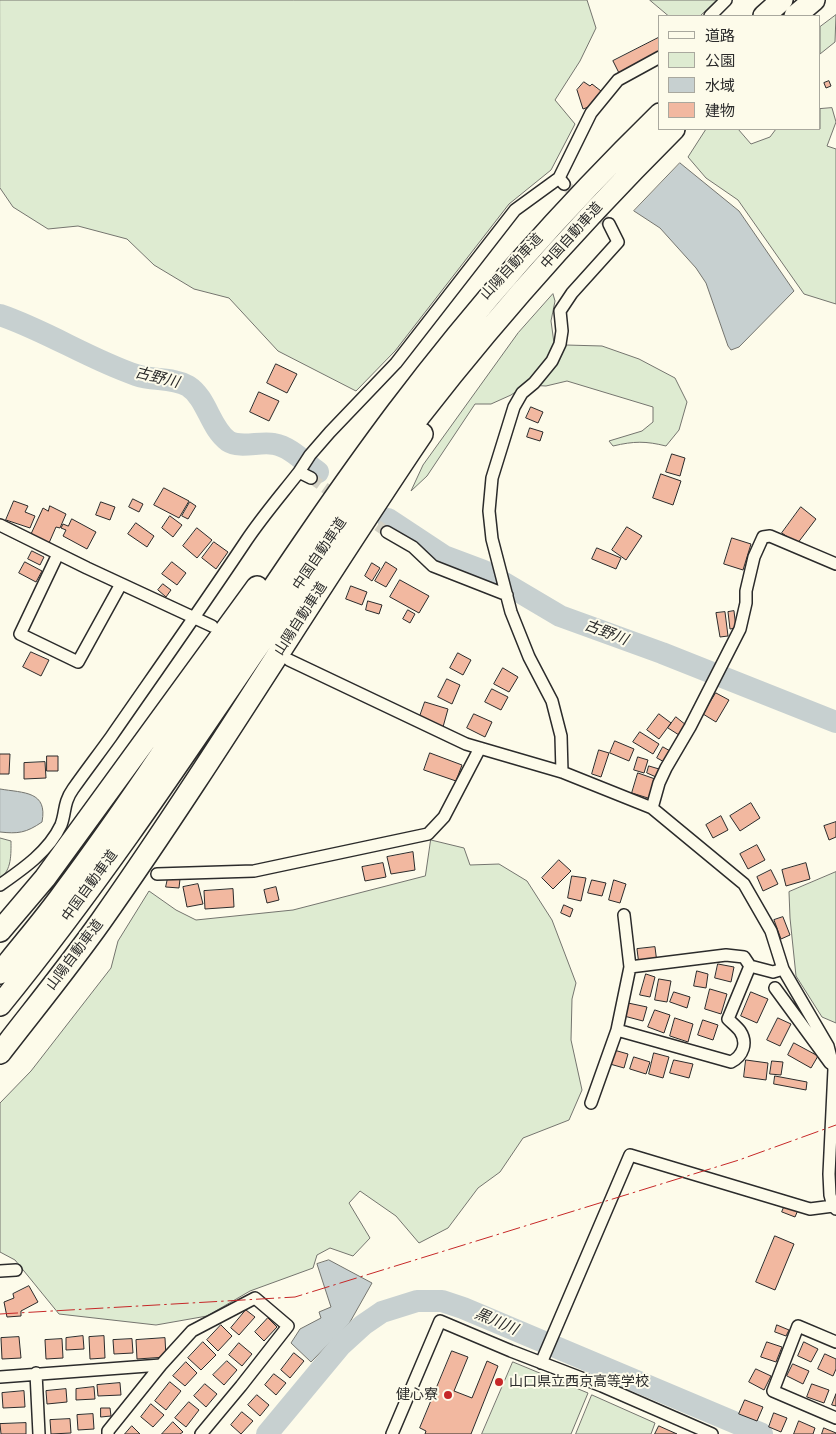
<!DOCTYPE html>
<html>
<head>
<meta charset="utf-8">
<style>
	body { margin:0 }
	#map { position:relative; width:836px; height:1434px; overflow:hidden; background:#fdfbea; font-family:"Space Grotesk","Noto Sans JP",sans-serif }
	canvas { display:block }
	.legend { position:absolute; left:658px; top:15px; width:162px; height:115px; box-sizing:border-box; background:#fdfbea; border:1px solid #a9a89e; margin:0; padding:6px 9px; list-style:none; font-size:15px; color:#2b2b2b }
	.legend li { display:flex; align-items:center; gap:10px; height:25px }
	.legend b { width:25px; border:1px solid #a9a89e }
</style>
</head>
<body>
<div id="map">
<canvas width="836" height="1434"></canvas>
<ul class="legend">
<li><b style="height:6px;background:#fdfbea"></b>道路</li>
<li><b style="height:14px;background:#deebd1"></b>公園</li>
<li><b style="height:14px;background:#c7d0d0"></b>水域</li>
<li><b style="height:14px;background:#f2b8a0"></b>建物</li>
</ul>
</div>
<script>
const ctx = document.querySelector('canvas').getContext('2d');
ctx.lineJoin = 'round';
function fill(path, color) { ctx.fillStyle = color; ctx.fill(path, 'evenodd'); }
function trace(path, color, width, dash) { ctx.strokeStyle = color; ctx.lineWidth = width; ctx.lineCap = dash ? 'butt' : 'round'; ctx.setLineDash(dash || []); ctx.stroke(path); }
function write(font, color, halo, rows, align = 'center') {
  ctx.font = font + ' "Space Grotesk","Noto Sans JP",sans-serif'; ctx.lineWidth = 4; ctx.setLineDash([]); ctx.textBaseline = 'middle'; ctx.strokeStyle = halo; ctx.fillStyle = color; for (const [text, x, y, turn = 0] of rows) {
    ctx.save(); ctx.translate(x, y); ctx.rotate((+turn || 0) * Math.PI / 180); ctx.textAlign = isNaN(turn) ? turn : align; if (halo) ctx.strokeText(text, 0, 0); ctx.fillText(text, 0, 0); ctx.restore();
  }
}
const green = new Path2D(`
	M0 0H587L596 28 580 61 555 100 575 124 551 170 509 204 395 351 356 391 278 351 229 298 194 289 154 265 127 239 78 226 48 229 13 207 0 188Z
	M650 0H717L700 16H669Z
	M836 15 835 42 820 54V27Z
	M832 108 836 122 827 146 836 149V304L804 294 738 200 706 178 688 157 706 129H738L751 144 770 137 776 129H820V109Z
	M553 294 555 301 551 321 554 343 566 345 602 346 639 359 675 378 687 402 679 430 666 446C646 441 634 441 613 446L609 441 642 431 653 422V407L567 381 546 386 526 385 511 395 491 404H475L427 476 411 491 423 465 518 333Z
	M0 838 11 841C11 853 12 871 0 878Z
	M431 840 464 848 470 865 499 864 527 881 552 920 576 983 572 999 571 1040 582 1090 569 1120 523 1138 500 1172 478 1188 448 1228 419 1243 396 1216 360 1191 349 1203 370 1238 353 1256 330 1248 317 1255 313 1268 250 1291 207 1316 156 1325 59 1314 15 1260 0 1252V1103L31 1071 111 968 118 941 149 891 176 910 196 920 293 910 425 876Z
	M836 872V1023L822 1017 796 976 790 918 789 892Z
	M513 1362 588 1393 571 1434H482Z
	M592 1395 655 1423 651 1434H576Z`);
const water = new Path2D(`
	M680 163 739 211 794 291 739 347 731 350 728 346 706 283 696 268 660 228 634 211Z
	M0 789C24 793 48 791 42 822 26 833 18 834 0 832Z
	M329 1260 372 1283 350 1322 311 1362 291 1343 300 1329 321 1318 319 1312 331 1307 317 1264Z`);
const river = new Path2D(`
	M0 315C47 331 89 359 136 375 153 381 172 377 188 386 207 398 210 428 228 441 240 449 260 441 274 444 291 447 304 462 318 472
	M388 519 444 556 484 571 560 616 662 653 836 722
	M267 1434 341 1345 363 1325 382 1312 417 1301H442L463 1308 762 1434`);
const building = new Path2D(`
	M660 37V52L619 73 613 61Z
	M829 81 831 86 826 88 824 83Z
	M584 82 590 86 592 84 601 91 591 106 583 109 577 90Z
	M276 364 297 374 287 393 267 383Z
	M259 392 279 401 269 421 250 412Z
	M531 407 543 412 538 423 526 418Z
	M530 428 543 432 540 441 527 437Z
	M672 454 685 458 680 476 666 472Z
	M661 474 681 481 673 505 653 498Z
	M164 488 189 501 179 518 154 505Z
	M133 499 143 504 139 512 129 507Z
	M14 501 28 506 25 512 35 516 30 528 6 520Z
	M101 502 115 507 110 520 96 515Z
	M190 502 196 506 188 519 182 516Z
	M50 506 66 514 60 528 56 527 49 543 31 534 43 508 48 511Z
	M801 507 816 519 797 544 782 533Z
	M170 516 182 525 173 537 162 528Z
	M72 519 96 532 87 549 63 536 66 530 61 528 63 524 68 526Z
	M136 523 154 536 147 547 128 534Z
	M627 527 642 536 626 560 612 550Z
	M197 528 212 540 197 558 183 546Z
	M732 538 751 544 743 570 724 564Z
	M214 542 228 552 216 569 202 558Z
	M597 548 621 558 616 569 592 559Z
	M32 551 44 557 40 565 28 559Z
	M25 562 42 571 36 582 19 573Z
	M172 562 186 573 177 585 162 574Z
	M386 562 397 569 386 587 375 581Z
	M372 563 380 568 372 581 365 576Z
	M400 580 429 596 419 613 390 597Z
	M163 584 171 590 166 597 158 590Z
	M351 586 367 592 362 605 346 599Z
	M368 601 382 605 379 614 366 610Z
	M408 610 415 614 410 623 403 619Z
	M734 611 736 628 730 629 728 612Z
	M725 612 728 636 720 637 716 613Z
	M31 652 49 660 41 676 23 667Z
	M458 653 471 660 463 675 450 668Z
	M503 668 518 677 509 692 494 684Z
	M447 679 460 685 452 704 438 697Z
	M492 689 508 697 501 710 485 702Z
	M716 693 729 700 716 722 703 714Z
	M425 702 448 709 443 727 419 719Z
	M474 714 492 722 485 737 467 728Z
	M659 714 671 723 659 739 647 730Z
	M676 717 686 725 679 735 668 728Z
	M640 732 659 744 653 754 633 742Z
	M615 741 634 749 629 761 610 753Z
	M663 747 672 752 666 763 657 758Z
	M599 750 609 753 601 777 592 774Z
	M430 753 462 765 456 781 424 770Z
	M0 754H10L9 774H0Z
	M47 756H58V771H47Z
	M638 757 648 760 644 773 634 770Z
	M45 762 46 778 24 779V763Z
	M649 766 659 769 656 777 647 773Z
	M638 773 658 780 651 799 632 793Z
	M751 803 760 818 740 831 730 816Z
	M721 816 728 830 713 838 706 825Z
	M836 822V837L829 840 824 826Z
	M757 845 765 860 748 869 740 854Z
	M413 852 415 870 391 874 387 857Z
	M559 860 571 871 553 889 542 878Z
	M383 863 386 877 365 881 362 867Z
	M806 863 810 879 786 886 782 870Z
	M771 870 778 884 763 891 757 877Z
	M572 876 586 878 581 901 568 898Z
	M168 878 180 879 179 888 166 887Z
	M592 880 606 883 602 896 588 893Z
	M614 880 626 884 620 903 609 900Z
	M198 884 203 904 187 907 183 887Z
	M276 887 279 900 267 903 264 890Z
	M233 889 234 907 205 909 204 891Z
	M564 905 573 909 570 917 561 913Z
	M783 917 790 935 781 939 774 920Z
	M655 947 657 963 639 965 637 949Z
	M718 964 734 967 731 982 715 978Z
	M697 971 708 974 706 988 694 986Z
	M646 974 655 977 650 997 640 995Z
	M659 979 671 981 667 1002 655 1000Z
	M710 989 727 994 721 1014 705 1009Z
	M674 992 690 997 687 1008 670 1002Z
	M751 992 768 999 757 1023 741 1016Z
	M628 1003 647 1007 643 1021 624 1016Z
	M655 1010 670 1015 664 1033 648 1027Z
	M675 1018 693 1024 688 1042 670 1036Z
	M778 1018 791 1024 780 1046 767 1040Z
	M703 1020 718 1025 713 1040 698 1035Z
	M794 1043 818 1056 811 1068 788 1055Z
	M614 1050 628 1054 624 1068 610 1064Z
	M654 1053 669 1057 663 1078 649 1074Z
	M634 1057 650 1062 646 1074 630 1069Z
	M674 1060 693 1064 689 1078 670 1073Z
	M746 1060 768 1063 766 1080 744 1077Z
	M772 1061 783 1062 781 1075 770 1074Z
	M775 1076 807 1082 806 1090 774 1084Z
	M785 1205 798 1210 795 1217 782 1212Z
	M775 1236 794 1244 775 1290 756 1282Z
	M29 1286 38 1302 21 1311V1316L7 1317 4 1302 14 1298 13 1294Z
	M246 1310 255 1317 239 1335 231 1328Z
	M268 1318 277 1327 264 1341 255 1332Z
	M221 1325 232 1336 218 1351 207 1340Z
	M777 1325 789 1330 786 1336 775 1332Z
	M83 1336 84 1349 66 1350V1338Z
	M104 1336 105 1358 90 1359 89 1337Z
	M19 1337 21 1358 2 1359 1 1338Z
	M165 1338 166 1357 137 1359 136 1340Z
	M62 1339 63 1358 46 1359 45 1340Z
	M132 1339 133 1353 114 1354 113 1340Z
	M203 1342 216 1355 201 1370 188 1358Z
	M767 1342 782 1347 776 1362 761 1357Z
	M804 1342 818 1349 811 1362 798 1356Z
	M239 1343 252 1354 242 1366 229 1355Z
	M452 1351 468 1357 454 1391 472 1398 487 1361 498 1366 471 1434H425L426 1431 420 1428Z
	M294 1353 304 1361 290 1378 281 1370Z
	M825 1354 836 1359V1369L833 1376 818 1369Z
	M227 1361 237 1370 224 1385 213 1375Z
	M186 1362 197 1373 185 1386 173 1376Z
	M793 1364 809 1371 803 1384 787 1376Z
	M756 1369 771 1376 764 1390 749 1382Z
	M274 1374 286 1383 276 1395 265 1385Z
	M170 1382 181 1391 166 1410 155 1401Z
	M120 1383 121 1395 98 1396 97 1385Z
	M205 1384 217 1394 206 1407 194 1396Z
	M812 1384 829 1390 824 1403 807 1397Z
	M94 1387 95 1399 76 1400V1389Z
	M66 1389 67 1402 47 1404 46 1391Z
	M24 1391 25 1407 3 1408 2 1393Z
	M836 1394V1406L832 1405Z
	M257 1395 269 1405 260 1416 248 1405Z
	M745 1400 763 1407 757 1421 739 1414Z
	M189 1402 199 1410 186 1427 175 1418Z
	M151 1404 164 1415 153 1427 141 1417Z
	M101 1408H110L111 1416 101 1417Z
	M242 1412 253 1421 241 1434 231 1425Z
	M774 1413 787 1418 781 1432 769 1427Z
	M93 1414 94 1429 78 1430 77 1415Z
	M70 1419 71 1433 51 1434 50 1420Z
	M799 1421 815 1428 813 1434H794Z
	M173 1422 183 1432 180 1434H162Z
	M26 1423V1434H1L0 1424Z
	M132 1426 140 1434H125Z
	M659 1426 677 1434H655Z
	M824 1428 836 1433V1434H822Z`);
const streetTunnel = new Path2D(`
	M564 184 609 224
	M311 478 339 498
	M364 516 387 532`);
const street = new Path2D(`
	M710 16 726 0
	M564 184 559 178 591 113 618 80 660 57
	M299 472 310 455 330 432 396 363 515 210 559 178
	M0 525 87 568 212 626
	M387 532 413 547 433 566 507 595
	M58 554 20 634 78 662 121 584
	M289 660 466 744 562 772 652 808 744 884 771 931 783 969 828 1046 834 1069 829 1174 830 1195 833 1206 836 1209
	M562 772 561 736 552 701 529 657 511 612 492 539 489 511 492 478 514 407 522 393 534 383 552 361 560 344 562 331 560 311 572 293 618 242 609 224
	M652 808 659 783 666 768 690 727 740 629 746 603V591L754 557 763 537 770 536 836 564
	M157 874 254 871 428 834 444 817 480 748
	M0 885C23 869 49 851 61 825 66 812 63 803 73 789 85 772 98 755 111 737 156 672 202 607 246 541 262 517 281 495 299 472L311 478
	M630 967 726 955 744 957 750 966
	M775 988 830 1063
	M617 1030 630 967 624 915
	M591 1103 617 1030 731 1062C743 1056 748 1043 740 1031 737 1027 732 1023 728 1019L750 966 773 972 783 969
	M0 1271 16 1270
	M836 1342 798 1326 773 1391 836 1418
	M541 1363 630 1155 810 1209 833 1206
	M36 1373 39 1434
	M0 1377 161 1365 192 1331 255 1298 288 1326 241 1386 201 1434
	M108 1434V1431L161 1365
	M392 1434 440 1321 511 1351 602 1386 712 1434`);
const highway = new Path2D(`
	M764 16 782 0
	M795 16 814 0
	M0 931 45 878 257 587
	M0 973C21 946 44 920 64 892 180 736 280 568 397 412 477 306 565 207 660 114
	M0 1005C97 886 183 757 269 630 309 571 347 512 389 456 476 339 572 231 674 129
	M0 1053C34 1009 69 966 101 921 213 762 313 595 422 434`);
const power = new Path2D(`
	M0 1314 295 1297 739 1160 836 1125`);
const markers = [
	[499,1382,5,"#c62828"],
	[448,1395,5,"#c62828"]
];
const streetNames = [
	["中国自動車道",572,236,-48],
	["山陽自動車道",512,267,-47],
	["中国自動車道",320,554,-56],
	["山陽自動車道",301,619,-57],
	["中国自動車道",90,886,-54],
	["山陽自動車道",75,955,-53]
];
const poiNames = [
	["山口県立西京高等学校",509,1382],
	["健心寮",438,1395,"right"]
];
const waterNames = [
	["古野川",157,378,14],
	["古野川",606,633,21],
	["黒川川",496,1322,23]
];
fill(green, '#deebd1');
trace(green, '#74746e', 1);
fill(water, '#c7d0d0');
trace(water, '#74746e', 1);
trace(river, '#c7d0d0', 22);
fill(building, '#f2b8a0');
trace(building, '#2b2b2b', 1);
trace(streetTunnel, '#d3d1c4', 11, [11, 5.5]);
trace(street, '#2b2b2b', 14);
trace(highway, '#2b2b2b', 24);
trace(street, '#fdfbea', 11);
trace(highway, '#fdfbea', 21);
trace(power, '#c62828', 1, [18, 4, 2.5, 4]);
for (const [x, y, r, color] of markers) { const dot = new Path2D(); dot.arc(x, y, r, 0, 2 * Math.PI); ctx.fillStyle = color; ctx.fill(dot); trace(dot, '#fdfbea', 2); }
write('14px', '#2b2b2b', '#fdfbea', streetNames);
write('14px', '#2b2b2b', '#fdfbea', poiNames, 'left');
write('italic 15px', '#2b2b2b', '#fdfbea', waterNames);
</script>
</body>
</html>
